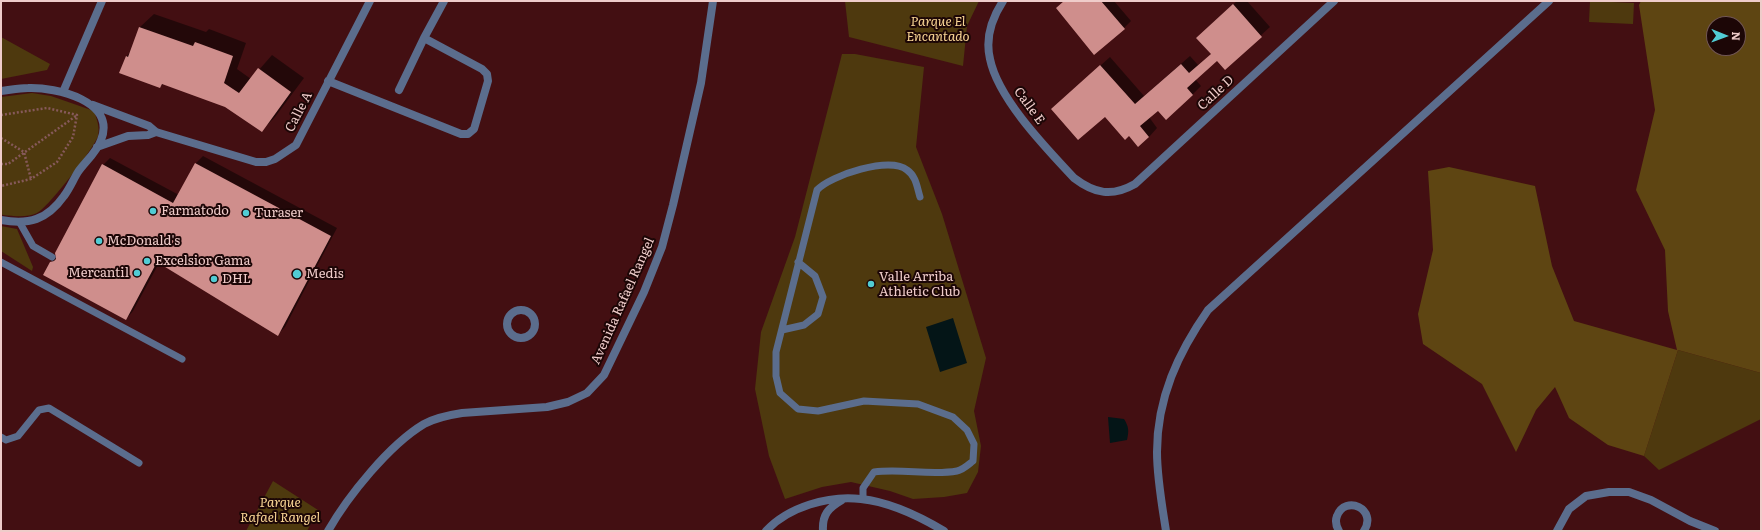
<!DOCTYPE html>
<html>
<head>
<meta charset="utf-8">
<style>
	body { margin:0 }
	#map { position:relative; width:1762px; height:532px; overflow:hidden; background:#430f12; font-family:Literata,serif }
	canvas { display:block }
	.frame { position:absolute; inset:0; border:2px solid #efccca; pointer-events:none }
	.north { position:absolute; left:1706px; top:16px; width:40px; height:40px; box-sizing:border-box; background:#1c0606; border:1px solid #705554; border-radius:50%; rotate:91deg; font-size:11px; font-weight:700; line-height:16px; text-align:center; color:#efccca }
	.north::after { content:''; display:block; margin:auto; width:14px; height:18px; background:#51ccd4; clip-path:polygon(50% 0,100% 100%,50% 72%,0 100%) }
</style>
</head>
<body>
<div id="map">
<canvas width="1762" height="532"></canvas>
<div class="frame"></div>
<div class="north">N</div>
</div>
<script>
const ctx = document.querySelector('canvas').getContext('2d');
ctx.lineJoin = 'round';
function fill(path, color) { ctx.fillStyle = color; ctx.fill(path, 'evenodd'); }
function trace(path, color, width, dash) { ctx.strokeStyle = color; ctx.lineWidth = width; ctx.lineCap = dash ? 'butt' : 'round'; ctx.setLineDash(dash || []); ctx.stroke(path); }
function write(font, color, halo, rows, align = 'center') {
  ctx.font = font + ' Literata,serif'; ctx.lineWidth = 4; ctx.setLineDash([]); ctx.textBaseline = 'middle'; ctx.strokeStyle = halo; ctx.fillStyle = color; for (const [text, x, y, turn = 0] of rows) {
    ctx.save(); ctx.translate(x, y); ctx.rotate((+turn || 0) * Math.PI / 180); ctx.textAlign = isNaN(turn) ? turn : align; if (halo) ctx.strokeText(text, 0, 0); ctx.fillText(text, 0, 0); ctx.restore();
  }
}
const green = new Path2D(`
	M845 1H979L967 26 963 66 849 37Z
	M1590 1 1634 3 1633 24 1589 22Z
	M1 37 50 64 47 70 1 79Z
	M842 54H855L924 67 916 147 942 214 986 358 974 411 981 446 978 472 967 493 944 497 913 499 890 491 851 482 822 487 785 499 769 456 755 389 761 332 795 237Z
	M32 93 51 96 94 111C97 120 100 127 98 136 94 148 48 208 37 213 27 218 14 216 3 215L1 214V97Z
	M1 226 17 229 33 267 32 271 1 251Z
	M1678 350 1761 373V419L1659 470 1644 456Z
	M273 481 318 510 307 531H246Z`);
const forest = new Path2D(`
	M1641 1H1761V373L1678 350 1644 456 1608 445 1569 418 1555 387 1536 410 1516 452 1482 384 1423 344 1418 314 1433 250 1428 171 1449 167 1535 186 1552 266 1574 321 1677 350 1668 311 1665 250 1636 190 1655 110 1639 5ZM1714 24H1738V48H1714Z`);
const water = new Path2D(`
	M953 318 967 363 940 372 926 327Z
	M1108 417 1124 419C1129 427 1129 431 1127 440L1110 443Z`);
const shadow = new Path2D(`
	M1064 1H1114L1131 21 1124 28Z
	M1237 1H1247L1270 27 1225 68 1217 60 1195 79 1201 86 1192 95 1158 110 1149 117 1157 128 1149 137 1129 134 1105 116 1052 109 1110 57 1144 96 1190 56 1198 65 1212 54 1206 29Z
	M154 14 206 32 209 29 246 43 237 69 251 79 272 55 304 78 275 117 261 131 226 106 163 84 160 87 121 73 127 56 131 51 140 27Z
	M203 156 337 228 285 327 278 334 159 263 133 311 126 319 51 262 57 256 103 165 110 158 179 195 196 163Z`);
const building = new Path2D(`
	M1064 1H1101L1125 29 1094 55 1056 8Z
	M1233 4 1262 37 1225 70 1217 61 1187 88 1193 95 1166 120 1158 111 1140 126 1149 137 1138 147 1129 136 1125 140 1105 117 1078 140 1051 109 1100 65 1135 104 1181 64 1189 73 1211 54 1196 38Z
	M139 27 193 46 195 42 233 56 224 83 239 93 258 68 291 92 262 132 225 107 162 84 160 88 119 73 126 56 128 57Z
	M195 163 331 236 278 336 157 262 126 320 43 275 50 262 54 261 56 259 55 253 102 164 173 203Z`);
const path = new Path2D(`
	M1 115 47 108 77 115 73 137 57 162 31 179 1 186
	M1 138 24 152 31 179
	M1 164H8L76 116`);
const service = new Path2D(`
	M20 223 33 246 52 257
	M1 262 182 359
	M782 330 804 325 818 314 823 297 815 276 798 262
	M1 437 6 440 18 436 39 410 49 408 139 463
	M863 499V488L874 472C902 468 930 476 957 471 963 470 969 464 973 461L974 444 967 430 953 417 918 404 864 401 818 411 798 409 780 393 776 376V352L817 190C831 175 890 156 907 170 916 176 917 187 920 197`);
const minor = new Path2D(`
	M1003 1C992 18 985 38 990 59 998 99 1047 149 1074 178 1095 194 1112 197 1135 184L1334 1
	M328 81 461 134H468L474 129 488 81 487 74 482 69 424 38
	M399 90 424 38 444 1
	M1 91C10 90 19 88 28 88 56 87 117 101 101 140 97 152 85 162 78 172 73 180 70 188 64 196 47 220 29 225 1 220
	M63 92 102 1
	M93 105 149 126 156 132 256 162H266L275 159 296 145 370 1
	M97 147 128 136 148 135 156 132
	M507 324a14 14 0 1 1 28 0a14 14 0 1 1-28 0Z
	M328 531C348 496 389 445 424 424 435 418 449 415 462 413L547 407 568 402 587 393 604 375 644 292 662 247 673 205 701 83 713 1
	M1339 531C1336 526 1335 521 1337 516 1345 494 1378 509 1364 531
	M1557 531 1569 509 1586 496 1609 492H1629L1651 500 1690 521 1715 531`);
const tertiary = new Path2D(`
	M766 531C788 507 829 495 861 499 890 502 919 516 944 531
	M823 531C822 515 828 508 842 500
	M1166 531C1162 505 1157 478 1157 452 1157 398 1178 353 1208 310L1549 1`);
const markers = [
	[153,211,4,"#51ccd4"],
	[246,213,4,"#51ccd4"],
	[99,241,4,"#51ccd4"],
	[147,261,4,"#51ccd4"],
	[137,273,4,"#51ccd4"],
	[297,274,5,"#51ccd4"],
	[214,279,4,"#51ccd4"],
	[871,284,4,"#51ccd4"]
];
const parkNames = [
	["Parque El",938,22],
	["Encantado",938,37],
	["Parque",280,503],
	["Rafael Rangel",280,518]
];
const streetNames = [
	["Calle D",1216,93,-43],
	["Calle E",1029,106,54],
	["Calle A",299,112,-63],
	["Avenida Rafael Rangel",623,301,-66]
];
const poiNames = [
	["Farmatodo",161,211],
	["Turaser",254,213],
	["McDonald's",107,241],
	["Excelsior Gama",155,261],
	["Mercantil",129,273,"right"],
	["Medis",306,274],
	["Valle Arriba",879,277],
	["Athletic Club",879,292],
	["DHL",222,279]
];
fill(green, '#4e390e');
fill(forest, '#5e4512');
fill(water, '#041517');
fill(shadow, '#0007');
fill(building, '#cf8e8c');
trace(path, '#86595a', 2.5, [2, 2]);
trace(service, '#5b6d8d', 7);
trace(minor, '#5b6d8d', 8);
trace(tertiary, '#5b6d8d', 8);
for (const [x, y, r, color] of markers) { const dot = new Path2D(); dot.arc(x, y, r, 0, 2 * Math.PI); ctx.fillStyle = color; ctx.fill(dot); trace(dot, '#1c0606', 1.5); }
write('italic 13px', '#f9d594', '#1c0606', parkNames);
write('13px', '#efccca', '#1c0606', streetNames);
write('13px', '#efccca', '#1c0606', poiNames, 'left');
</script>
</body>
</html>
